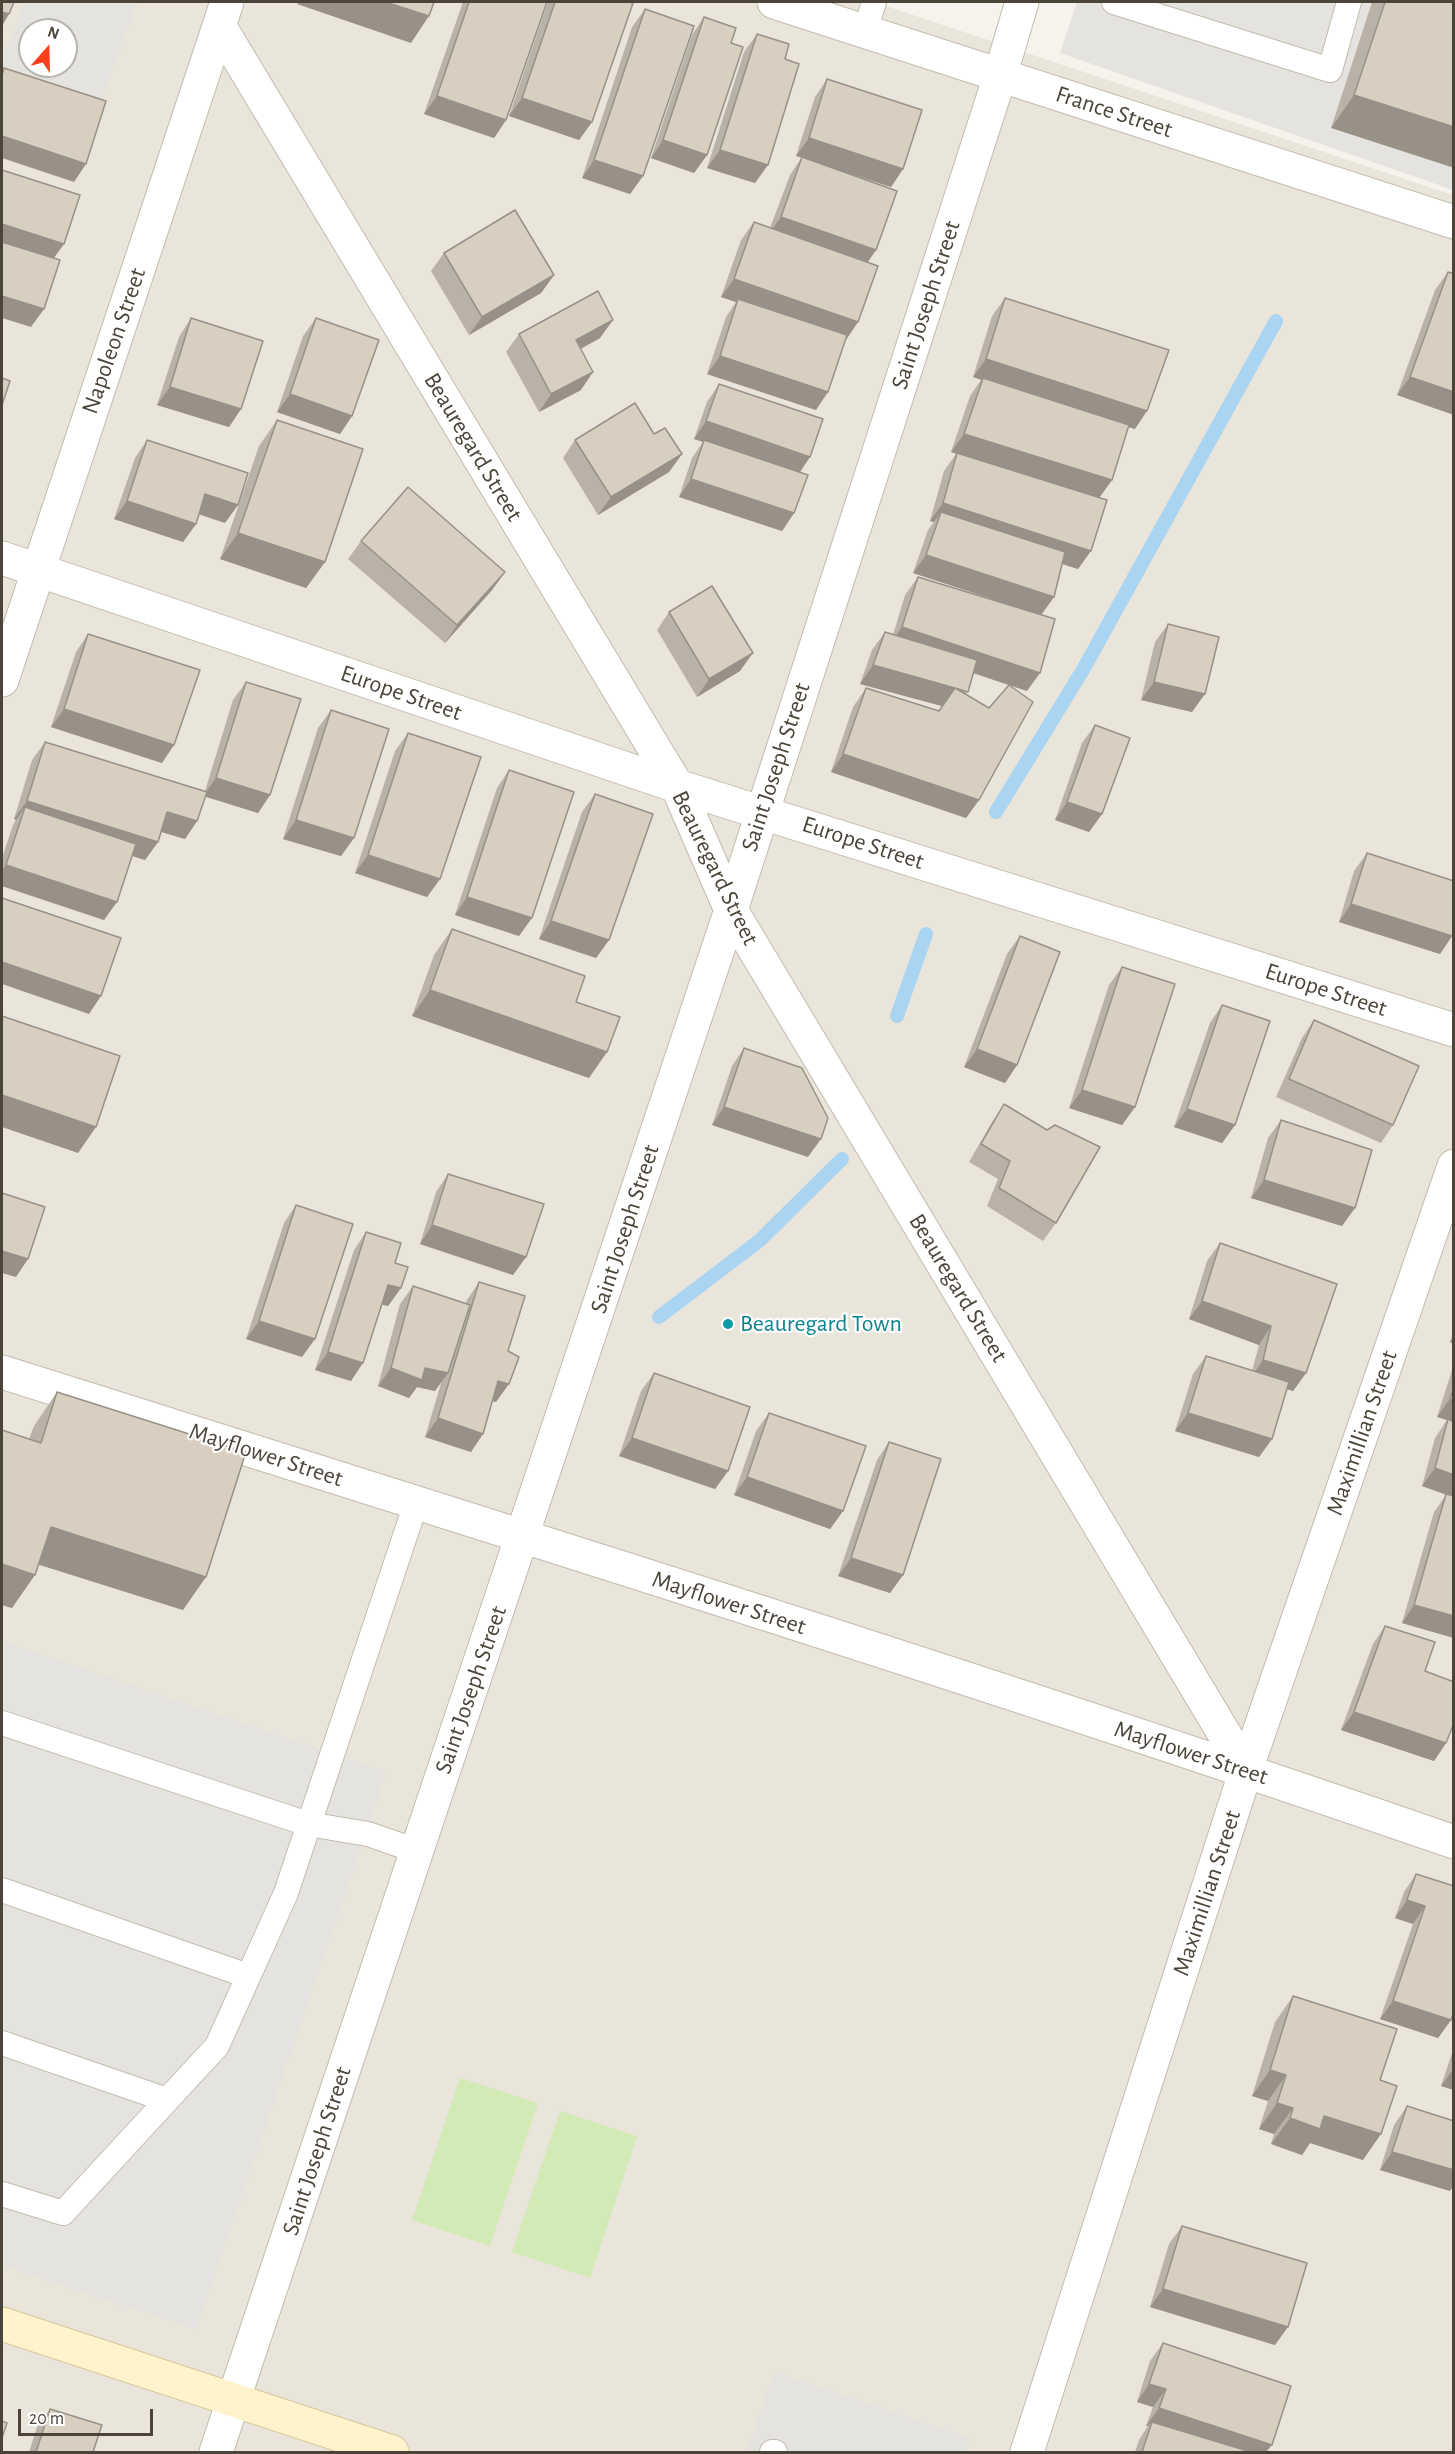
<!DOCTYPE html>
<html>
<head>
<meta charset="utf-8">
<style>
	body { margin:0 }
	#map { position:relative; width:1455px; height:2454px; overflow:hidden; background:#f6f3ec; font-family:"Alegreya Sans",sans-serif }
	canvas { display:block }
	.frame { position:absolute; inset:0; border:3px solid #4b4439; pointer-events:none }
	.north { position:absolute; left:18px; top:18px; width:60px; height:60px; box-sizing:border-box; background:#fff; border:2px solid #b7b4b0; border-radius:50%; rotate:20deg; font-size:16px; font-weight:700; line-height:24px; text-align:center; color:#4b4439 }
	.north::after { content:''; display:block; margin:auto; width:21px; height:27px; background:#fc3f1d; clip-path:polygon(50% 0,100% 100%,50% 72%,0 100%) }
	.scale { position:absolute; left:18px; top:2409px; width:135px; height:27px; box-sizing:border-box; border:3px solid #4b4439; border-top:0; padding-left:8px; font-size:18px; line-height:21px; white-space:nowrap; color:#4b4439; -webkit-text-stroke:4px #fff; paint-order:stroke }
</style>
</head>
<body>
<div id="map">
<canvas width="1455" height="2454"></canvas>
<div class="frame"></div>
<div class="north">N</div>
<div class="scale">20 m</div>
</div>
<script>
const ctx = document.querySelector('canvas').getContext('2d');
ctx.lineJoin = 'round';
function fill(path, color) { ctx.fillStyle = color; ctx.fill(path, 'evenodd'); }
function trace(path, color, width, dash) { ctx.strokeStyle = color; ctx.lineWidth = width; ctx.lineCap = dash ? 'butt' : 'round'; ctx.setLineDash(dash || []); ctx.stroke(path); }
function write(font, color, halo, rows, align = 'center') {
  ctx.font = font + ' "Alegreya Sans",sans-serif'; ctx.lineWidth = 4.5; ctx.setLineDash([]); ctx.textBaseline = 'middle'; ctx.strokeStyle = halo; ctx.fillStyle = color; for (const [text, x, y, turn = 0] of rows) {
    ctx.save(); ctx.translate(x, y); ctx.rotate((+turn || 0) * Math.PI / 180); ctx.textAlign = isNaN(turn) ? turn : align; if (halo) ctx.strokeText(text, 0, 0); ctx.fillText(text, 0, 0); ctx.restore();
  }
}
const residential = new Path2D(`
	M2 2H874L1453 195V2452H2ZM30 30H66V66H30Z`);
const green = new Path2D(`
	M460 2078 538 2103 490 2246 412 2220Z
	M560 2111 637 2136 590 2278 512 2252Z`);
const parking = new Path2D(`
	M25 2H137L94 120 2 90V60ZM30 30H66V66H30Z
	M1077 2H1372L1331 128 1453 168V190L1060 53Z
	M2 1641 387 1772 196 2329 2 2266Z
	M774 2372 971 2438 966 2452H747Z`);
const stream = new Path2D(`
	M996 812 1084 668 1276 321
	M897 1016 926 934
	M659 1317 759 1241 842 1159`);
const lane = new Path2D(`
	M1114 2 1330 70 1349 2
	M865 31 874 2
	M2 1723 308 1824 368 1834 417 1851
	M2 1890 248 1976
	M2 2043 167 2100
	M2 2194 63 2213 217 2046 286 1893 416 1503
	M772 2452H775`);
const street = new Path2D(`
	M774 2 1454 222
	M220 27 677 786 731 910 1246 1770
	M2 558 677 786 1454 1030
	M2 680 227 2
	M2 1372C487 1525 973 1676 1454 1842
	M216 2452 731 910 1000 76 1022 2
	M1027 2452 1246 1770 1454 1166`);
const secondary = new Path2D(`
	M2 2324 392 2452`);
const wall = new Path2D(`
	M463 2H547L506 120 494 138 424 114Z
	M548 2H628L592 122 579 140 509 116Z
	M1372 2H1454L1331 128Z
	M645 9 643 176 630 194 582 178 632 27Z
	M704 17 707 155 694 173 651 158 692 35Z
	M757 34 785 59 755 183 707 168 744 52Z
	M827 79 903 169 891 187 836 169 876 250 867 262 846 340 816 410 707 374 726 317 736 302 721 297 741 240 754 222 770 228 790 175 802 157 796 156 815 97Z
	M444 253 554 275 541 293 469 335 431 271Z
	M1448 272 1454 415 1397 395 1435 290Z
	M1005 298 1135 429 1128 427 1112 480 1099 498 1078 569 1062 564 1054 597 1041 615 913 573 928 530 934 522 930 521 944 471 956 454 951 452 970 396 981 380 973 377 992 316Z
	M191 318 241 409 229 427 157 405 179 337Z
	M316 318 352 416 340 434 277 412 303 336Z
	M519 334 600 338 581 349V390L539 412 506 352Z
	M719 384 799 472 794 513 782 531 679 497 692 458 703 442 694 439 707 402Z
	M277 420 325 562 306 588 220 559 259 446Z
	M654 434 682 454 669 472 598 515 563 458 575 440Z
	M147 440 225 523 199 514 196 524 183 542 114 519 135 458Z
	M361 541 505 572 492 590 445 643 348 559Z
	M918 577 1027 691 973 673 966 695 979 800 966 818 831 772 853 707 866 688 939 711 942 706 860 684 872 650 885 632 893 635 905 595Z
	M669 612 740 671 697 697 657 630Z
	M1168 624 1192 712 1141 700 1155 642Z
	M88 634 162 763 51 727 76 652Z
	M246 682 270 795 258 813 205 796 197 821 185 839 161 832 158 842 145 860 132 856 104 920 2 886V858L13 825 16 820 14 819 32 760 45 742 205 791 233 700Z
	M331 710 354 838 341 856 283 839 318 728Z
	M1095 725 1102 814 1089 832 1055 820 1082 743Z
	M408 733 440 879 427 897 355 873 395 751Z
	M509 770 519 936 455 915 497 788Z
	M595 794 609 940 596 958 539 939 582 812Z
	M1367 853 1452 936 1440 954 1339 922 1354 871Z
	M452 929 576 1002 589 1078 412 1016 434 955Z
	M1020 936 1017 1065 1005 1083 964 1067 1007 954Z
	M1122 967 1135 1107 1122 1125 1069 1108 1109 985Z
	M1222 1005 1235 1125 1222 1143 1174 1127 1210 1023Z
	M1314 1020 1393 1125 1381 1143 1276 1097 1302 1038Z
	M744 1048 808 1157 712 1125 732 1066Z
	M1004 1104 1047 1130 1056 1223 1043 1241 987 1206 998 1179 969 1162 992 1122Z
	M1281 1120 1342 1226 1251 1198 1268 1138Z
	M448 1174 526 1257 513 1275 420 1244 436 1192Z
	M296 1205 302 1357 246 1339 284 1223Z
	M366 1232 395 1263 401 1288 388 1306 382 1305 351 1381 315 1370 354 1250Z
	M1220 1243 1306 1373 1293 1391 1287 1389 1272 1439 1259 1457 1175 1431 1193 1374 1206 1356 1252 1371 1259 1345 1189 1319 1207 1261Z
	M479 1282 508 1351 496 1402 492 1401 471 1452 425 1437 442 1380 435 1391 417 1387 409 1398 378 1386 400 1304 413 1286 466 1303 467 1300Z
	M1454 1331V1344L1450 1342Z
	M1454 1364V1638L1402 1623 1434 1512 1446 1495 1422 1486 1435 1438 1447 1420 1437 1417Z
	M654 1373 728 1471 715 1489 619 1456 641 1391Z
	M57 1392 183 1610 39 1564 12 1608 2 1605V1430L29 1439 34 1426Z
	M769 1413 843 1511 830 1529 734 1495 756 1431Z
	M889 1442 903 1575 890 1593 838 1576 877 1460Z
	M1385 1626 1425 1671 1446 1743 1434 1761 1341 1730 1373 1644Z
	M1416 1874 1454 1886 1451 2020 1438 2038 1380 2019 1413 1924 1395 1918 1404 1892Z
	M1293 1996 1380 2080 1363 2160 1310 2143 1302 2155 1271 2144 1274 2134 1259 2129 1268 2101 1252 2096 1275 2022Z
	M1454 2047V2090L1441 2086Z
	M1407 2106 1450 2191 1380 2170 1394 2125Z
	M1182 2226 1275 2345 1150 2307 1169 2244Z
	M1163 2343 1266 2452H1135L1139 2440 1148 2426H1146L1153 2407 1137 2402 1150 2361Z
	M50 2409 93 2452H29L37 2427Z`);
const shadedWall = new Path2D(`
	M299 2H385L429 16 411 43 297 4Z
	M2 12 9 14 2 26Z
	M1354 95 1454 127V168L1331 128Z
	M437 96 506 120 494 138 424 114Z
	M522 98 592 122 579 140 509 116Z
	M2 136 86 164 74 182 2 158Z
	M809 138 903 169 891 187 796 156Z
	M663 140 707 155 694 173 651 158Z
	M720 150 768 165 755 183 707 168Z
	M594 160 643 176 630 194 582 178Z
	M781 217 876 250 863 269 768 235Z
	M2 224 64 244 51 262 2 246Z
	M554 275 541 293 469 335 482 317Z
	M734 279 858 322 846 340 738 299 736 302 721 297Z
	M2 296 44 309 31 327 2 318Z
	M613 320 600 338 563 358 576 340Z
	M720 356 828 392 816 410 707 374Z
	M986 359 1147 411 1135 429 973 377Z
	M593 372 581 390 539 412 551 394Z
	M1410 377 1454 392V415L1397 395Z
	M170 387 241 409 229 427 157 405Z
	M290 394 352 416 340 434 277 412Z
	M706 421 810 457 798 475 704 440 703 442 694 439Z
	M964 434 1112 480 1099 498 951 452Z
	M682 454 669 472 598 515 611 497Z
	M691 479 794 513 782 531 679 497Z
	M205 494 238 505 225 523 192 512Z
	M127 501 196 524 183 542 114 519Z
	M943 503 1091 551 1078 569 937 523 941 512 934 522 930 521Z
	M238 533 325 562 306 588 220 559Z
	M926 555 1054 597 1041 615 913 573Z
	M505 572 492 590 445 643 457 625Z
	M902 627 1040 673 1027 691 889 645Z
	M753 653 740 671 697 697 709 679Z
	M873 665 955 688 942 706 860 684Z
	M1154 682 1205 694 1192 712 1141 700Z
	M64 709 174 745 162 763 51 727Z
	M843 754 979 800 966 818 831 772Z
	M216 778 270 795 258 813 203 796Z
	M27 801 158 842 145 860 21 821 25 807 16 820 14 819Z
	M1067 802 1102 814 1089 832 1055 820Z
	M167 812 197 821 185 839 155 830Z
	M296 820 354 838 341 856 283 839Z
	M368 855 440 879 427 897 355 873Z
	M6 865 117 902 104 920 2 886V871Z
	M467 897 532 918 519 936 455 915Z
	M1351 904 1452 936 1440 954 1339 922Z
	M551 921 609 940 596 958 539 939Z
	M2 962 101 996 89 1014 2 984Z
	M430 990 607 1052 589 1078 412 1016Z
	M977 1049 1017 1065 1005 1083 964 1067Z
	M1082 1090 1135 1107 1122 1125 1069 1108Z
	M2 1095 96 1127 78 1153 2 1127Z
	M724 1107 821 1139 808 1157 712 1125Z
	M1187 1109 1235 1125 1222 1143 1174 1127Z
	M1264 1180 1355 1208 1342 1226 1251 1198Z
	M432 1225 526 1257 513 1275 420 1244Z
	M2 1251 28 1259 16 1277 2 1273Z
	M388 1285 401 1288 388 1306 376 1303Z
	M1202 1301 1271 1326 1259 1345 1189 1319Z
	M259 1321 315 1339 302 1357 246 1339Z
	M1454 1337V1344L1450 1342Z
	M328 1352 363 1363 351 1381 315 1370Z
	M1263 1360 1306 1373 1293 1391 1251 1378Z
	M391 1368H425L448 1373 435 1391 417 1387 409 1398 378 1386Z
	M498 1381 509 1384 496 1402 485 1399Z
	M1450 1399 1454 1400V1422L1437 1417Z
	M1188 1413 1272 1439 1259 1457 1175 1431Z
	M438 1418 483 1434 471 1452 425 1437Z
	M632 1438 728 1471 715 1489 619 1456Z
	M1435 1468 1454 1475V1497L1422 1486Z
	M747 1477 843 1511 830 1529 734 1495Z
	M51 1527 206 1577 183 1610 27 1561Z
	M851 1558 903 1575 890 1593 838 1576Z
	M2 1564 35 1575 12 1608 2 1605Z
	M1414 1605 1454 1616V1638L1402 1623Z
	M1354 1712 1446 1743 1434 1761 1341 1730Z
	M1407 1900 1425 1906 1413 1924 1395 1918Z
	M1393 2001 1451 2020 1438 2038 1380 2019Z
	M1454 2068V2090L1441 2086Z
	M1270 2070 1286 2075 1268 2101 1252 2096Z
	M1277 2103 1293 2108 1274 2134 1259 2129Z
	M1324 2116 1381 2134 1363 2160 1310 2143 1302 2155 1271 2144 1290 2118Z
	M1392 2152 1454 2170V2185L1450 2191 1380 2170Z
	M1163 2289 1288 2327 1275 2345 1150 2307Z
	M1149 2384 1166 2389 1153 2407 1137 2402Z
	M1159 2408 1272 2445 1266 2452H1228L1152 2422 1148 2426H1146Z`);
const building = new Path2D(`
	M2 2H14L9 14 2 12Z
	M385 2H434L429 16Z
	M469 2H547L506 120 437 96Z
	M555 2H628L633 3 592 122 522 98Z
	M1385 2H1454V127L1354 95Z
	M645 9 694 26 643 176 594 160Z
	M704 17 736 28 731 43 743 47 707 155 663 140Z
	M757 34 789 44 785 59 799 64 768 165 720 150Z
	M4 68 106 101 86 164 2 136V75Z
	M827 79 922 110 903 169 809 138Z
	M802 157 897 191 876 250 781 217Z
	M2 170 80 195 64 244 2 224Z
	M515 210 554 275 482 317 444 253Z
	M754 222 878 266 858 322 734 279Z
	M2 242 60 260 44 309 2 296Z
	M1448 272 1454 274V392L1410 377Z
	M598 291 613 320 576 340 593 372 551 394 519 334Z
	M1005 298 1169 350 1147 411 986 359Z
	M738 299 847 335 828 392 720 356Z
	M191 318 263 341 241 409 170 387Z
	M316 318 379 340 352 416 290 394Z
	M2 378 10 381 2 405Z
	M983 378 1129 425 1112 480 964 434Z
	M719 384 823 419 810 457 706 421Z
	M635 403 654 434 665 428 682 454 611 497 575 440Z
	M277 420 363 449 325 562 238 533Z
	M147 440 248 473 238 505 205 494 196 524 127 501Z
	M704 440 808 475 794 513 691 479Z
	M957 453 1107 500 1091 551 943 503Z
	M408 487 505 572 457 625 361 541Z
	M941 512 1065 552 1054 597 926 555Z
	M918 577 1055 619 1040 673 902 627Z
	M712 586 753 653 709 679 669 612Z
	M1168 624 1219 637 1205 694 1154 682Z
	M885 632 977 660 968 692 955 688 989 708 1009 685 1033 702 979 800 843 754 866 688 939 711 955 688 873 665Z
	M88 634 200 670 174 745 64 709Z
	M246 682 301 699 270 795 216 778Z
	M331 710 389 729 354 838 296 820Z
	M1095 725 1130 738 1102 814 1067 802Z
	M408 733 481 757 440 879 368 855Z
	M45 742 207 792 197 821 167 812 158 842 27 801Z
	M509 770 574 792 532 918 467 897Z
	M595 794 653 814 609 940 551 921Z
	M25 807 136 844 117 902 6 865Z
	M1367 853 1454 881V932L1452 936 1351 904Z
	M2 898 121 938 101 996 2 962Z
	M452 929 585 976 576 1002 620 1017 607 1052 430 990Z
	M1020 936 1060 952 1017 1065 977 1049Z
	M1122 967 1175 984 1135 1107 1082 1090Z
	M1222 1005 1270 1021 1235 1125 1187 1109Z
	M2 1016 120 1056 96 1127 2 1095Z
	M1314 1020 1419 1066 1393 1125 1289 1079Z
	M744 1048 802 1068 828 1118 821 1139 724 1107Z
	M1004 1104 1047 1130 1055 1125 1100 1147 1056 1223 999 1188 1010 1161 981 1144Z
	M1281 1120 1372 1150 1355 1208 1264 1180Z
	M448 1174 544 1204 526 1257 432 1225Z
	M2 1193 45 1207 28 1259 2 1251Z
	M296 1205 353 1224 315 1339 259 1321Z
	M366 1232 401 1243 395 1263 408 1267 401 1288 388 1285 363 1363 328 1352Z
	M1220 1243 1337 1284 1306 1373 1263 1360 1271 1326 1202 1301Z
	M479 1282 525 1296 508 1351 519 1357 509 1384 498 1381 483 1434 438 1418Z
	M413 1286 470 1305 448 1373 425 1368 422 1380 391 1368Z
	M1206 1356 1289 1382 1272 1439 1188 1413Z
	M654 1373 750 1407 728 1471 632 1438Z
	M1454 1387V1400L1450 1399Z
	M57 1392 246 1452 206 1577 51 1527 35 1575 2 1564V1430L41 1443Z
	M769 1413 866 1446 843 1511 747 1477Z
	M1448 1419 1454 1422V1475L1435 1468Z
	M889 1442 941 1459 903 1575 851 1558Z
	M1446 1494 1454 1496V1616L1414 1605Z
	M1385 1626 1435 1642 1425 1671 1454 1682V1723L1446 1743 1354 1712Z
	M1416 1874 1454 1886V2012L1451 2020 1393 2001 1425 1906 1407 1900Z
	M1293 1996 1397 2029 1380 2080 1397 2086 1381 2134 1324 2116 1320 2129 1290 2118 1293 2108 1277 2103 1286 2075 1270 2070Z
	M1407 2106 1454 2121V2170L1392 2152Z
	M1182 2226 1307 2263 1288 2327 1163 2289Z
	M1163 2343 1291 2386 1272 2445 1159 2408 1166 2389 1149 2384Z
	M50 2409 102 2425 93 2452H36Z
	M2 2421 7 2423 2 2438Z
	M1152 2422 1251 2452H1142Z`);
const markers = [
	[728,1324,6,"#0f9aa8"]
];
const streetNames = [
	["France Street",1114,112,18],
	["Saint Joseph Street",926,305,-72],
	["Napoleon Street",114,341,-71],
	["Beauregard Street",473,447,59],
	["Europe Street",401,693,19],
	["Saint Joseph Street",776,767,-72],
	["Europe Street",863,843,18],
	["Beauregard Street",715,868,64],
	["Europe Street",1326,990,18],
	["Saint Joseph Street",625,1229,-72],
	["Beauregard Street",958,1288,59],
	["Maximillian Street",1362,1433,-71],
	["Mayflower Street",266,1455,18],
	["Mayflower Street",729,1603,18],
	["Saint Joseph Street",471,1690,-71],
	["Mayflower Street",1191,1753,18],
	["Maximillian Street",1207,1893,-72],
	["Saint Joseph Street",317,2151,-72]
];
const cultureNames = [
	["Beauregard Town",740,1324]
];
fill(residential, '#eae5da');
fill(green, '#d2eab5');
fill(parking, '#e5e3e0');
trace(stream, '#a9d4f2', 14);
trace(lane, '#c2bbae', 26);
trace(street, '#c2bbae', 35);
trace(secondary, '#d6c79b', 35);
trace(lane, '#fff', 24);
trace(street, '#fff', 33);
trace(secondary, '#fff3cd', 33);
fill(wall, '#bab2a6');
fill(shadedWall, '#979187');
fill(building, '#d8cfc1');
trace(building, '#979187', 1.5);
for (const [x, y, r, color] of markers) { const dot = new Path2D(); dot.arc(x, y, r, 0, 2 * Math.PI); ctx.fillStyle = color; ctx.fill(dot); trace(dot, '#fff', 2); }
write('24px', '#4b4439', '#fff', streetNames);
write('24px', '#0d838f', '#fff', cultureNames, 'left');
</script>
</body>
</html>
